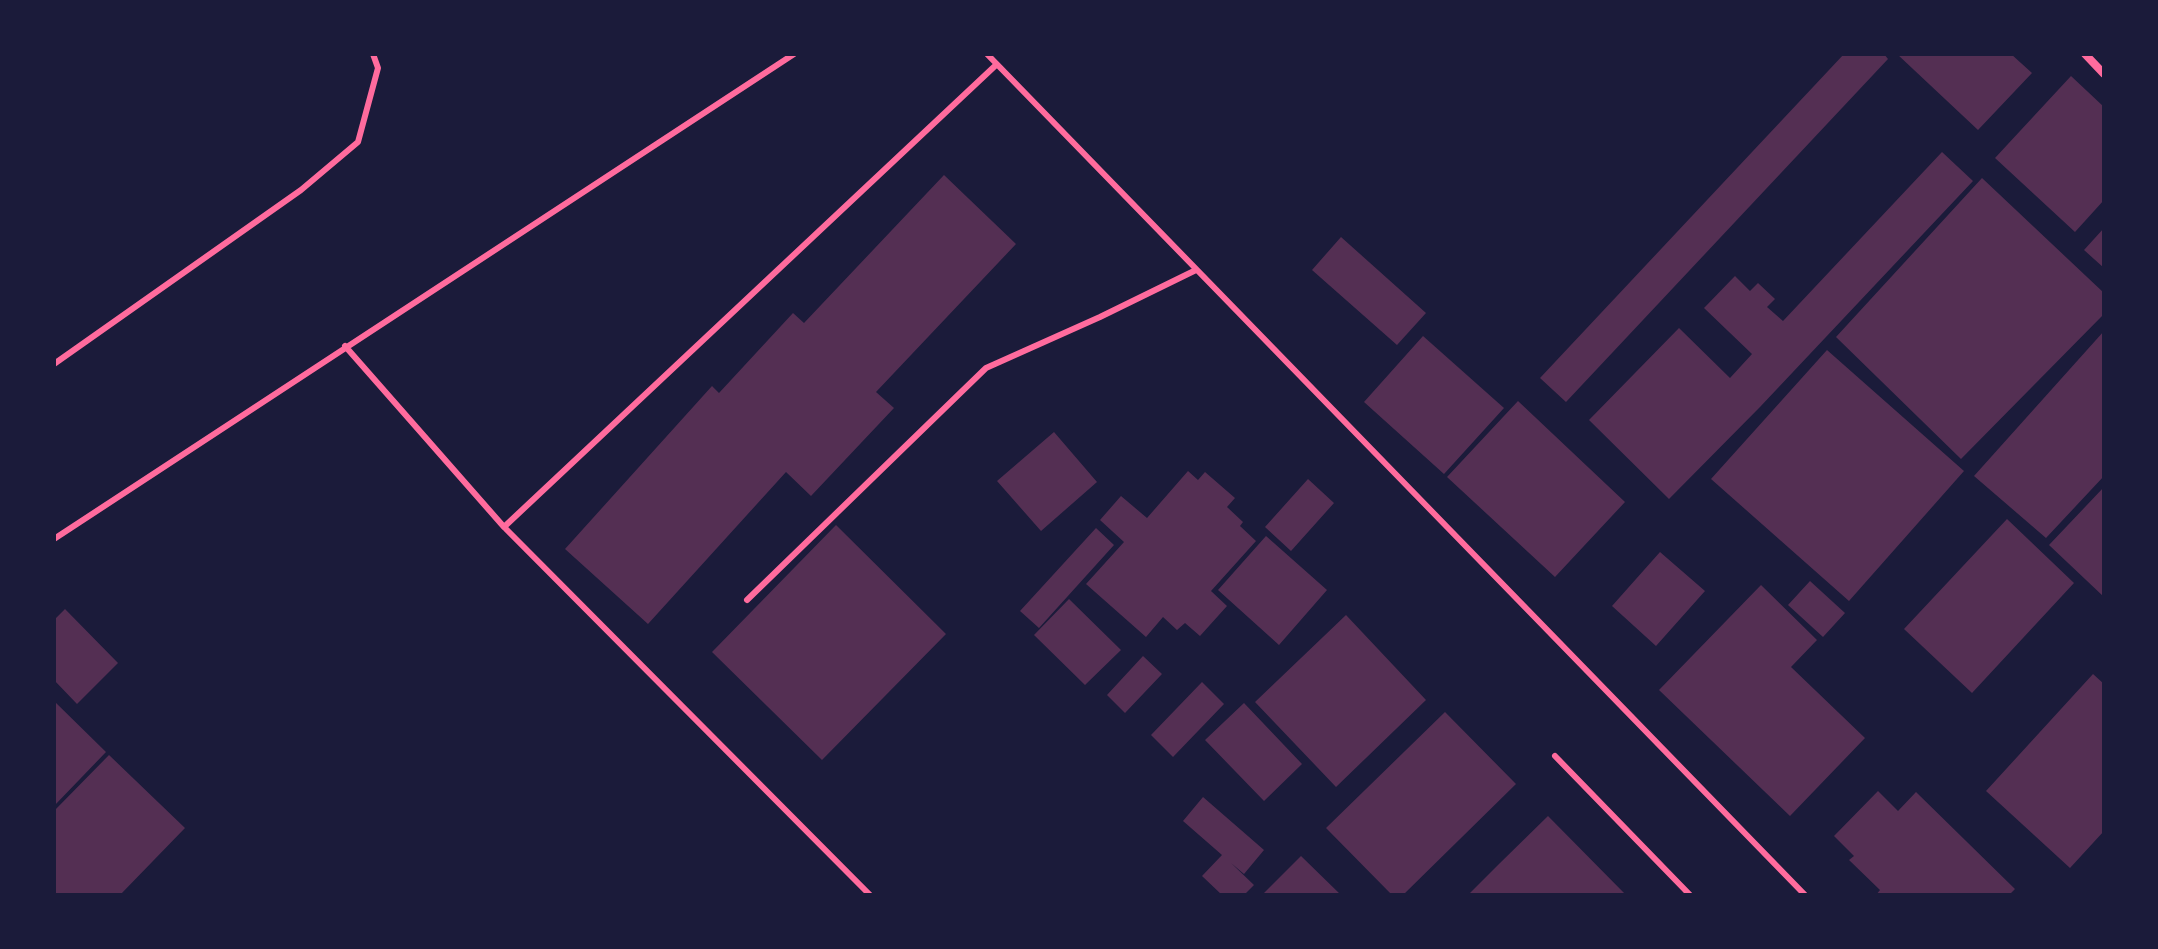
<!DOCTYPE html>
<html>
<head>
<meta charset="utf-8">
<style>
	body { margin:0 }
	#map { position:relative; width:2158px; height:949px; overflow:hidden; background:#1b1b3a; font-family:Barlow,sans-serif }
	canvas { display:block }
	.frame { position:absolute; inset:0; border:56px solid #1b1b3a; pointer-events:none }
</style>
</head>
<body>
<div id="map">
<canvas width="2158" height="949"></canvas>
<div class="frame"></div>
</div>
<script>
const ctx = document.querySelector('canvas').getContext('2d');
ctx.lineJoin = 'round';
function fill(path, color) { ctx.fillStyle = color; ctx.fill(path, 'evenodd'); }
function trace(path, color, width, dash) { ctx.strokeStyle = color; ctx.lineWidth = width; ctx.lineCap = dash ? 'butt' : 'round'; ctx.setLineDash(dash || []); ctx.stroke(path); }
const building = new Path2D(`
	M1844 54H1884L1888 59 1566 402 1540 378Z
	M1897 54H2011L2032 73 1978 130Z
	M2071 76 2104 107V200L2075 232 1995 158Z
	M1942 152 1973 181 1760 407 1669 499 1589 420 1679 328 1730 378 1752 354 1704 308 1735 276 1750 291 1758 283 1775 299 1767 307 1783 321Z
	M944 175 1016 244 876 392 894 408 811 496 786 472 648 624 565 549 712 386 719 393 793 313 804 323Z
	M1982 178 2104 293V314L1961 459 1836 337Z
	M2104 228V268L2084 250Z
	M1341 237 1426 313 1397 345 1312 270Z
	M2104 331V476L2046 538 1974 476Z
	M1423 336 1504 408 1444 474 1364 402Z
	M1827 350 1964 471 1849 601 1711 479Z
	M1518 401 1625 502 1555 577 1447 477Z
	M1054 432 1097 482 1041 531 997 481Z
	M1188 471 1198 480 1205 472 1235 498 1227 507 1243 522 1240 526 1256 541 1211 591 1227 606 1200 636 1185 623 1177 630 1163 617 1146 637 1086 584 1124 542 1100 520 1121 496 1147 518Z
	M1308 479 1334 503 1291 551 1265 527Z
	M2104 487V597L2049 545Z
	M2007 519 2074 583 1972 693 1904 629Z
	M836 525 946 634 822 760 712 652Z
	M1096 528 1114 545 1039 628 1020 611Z
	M1266 536 1327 590 1279 645 1218 590Z
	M1660 552 1705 591 1656 646 1612 606Z
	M1810 581 1845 613 1823 637 1788 605Z
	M1761 585 1817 640 1791 667 1865 738 1790 816 1659 690Z
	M1069 599 1121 650 1085 685 1034 635Z
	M65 609 118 663 77 704 54 680V620Z
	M1346 615 1426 700 1336 787 1255 702Z
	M1143 656 1162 674 1125 713 1107 695Z
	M2093 674 2104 684V831L2070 868 1986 791Z
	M1202 682 1224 704 1173 757 1151 735Z
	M54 701 106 752 54 806Z
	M1244 703 1302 764 1264 801 1205 740Z
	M1445 712 1516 784 1403 895H1392L1326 828Z
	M109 755 185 828 120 895H54V811Z
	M1878 791 1898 811 1916 792 2015 889 2009 895H1876L1880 890 1849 860 1854 856 1834 836Z
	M1203 797 1264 850 1244 874 1231 863 1254 885 1244 895H1222L1202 876 1222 855 1183 821Z
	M1548 816 1626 895H1468L1500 863Z
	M1301 856 1341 895H1262Z`);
const service = new Path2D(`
	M987 54 1805 895
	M345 346 504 527 996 65
	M54 364 301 190 358 142 378 68 373 54
	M504 527 870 895
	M54 539 794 54
	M747 600 986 368 1100 317 1196 270
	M1555 756 1690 895`);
const minor = new Path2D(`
	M2085 54 2104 74`);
fill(building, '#542f53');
trace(service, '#ff6b9d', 6);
trace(minor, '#ff6b9d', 8);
</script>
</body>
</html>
